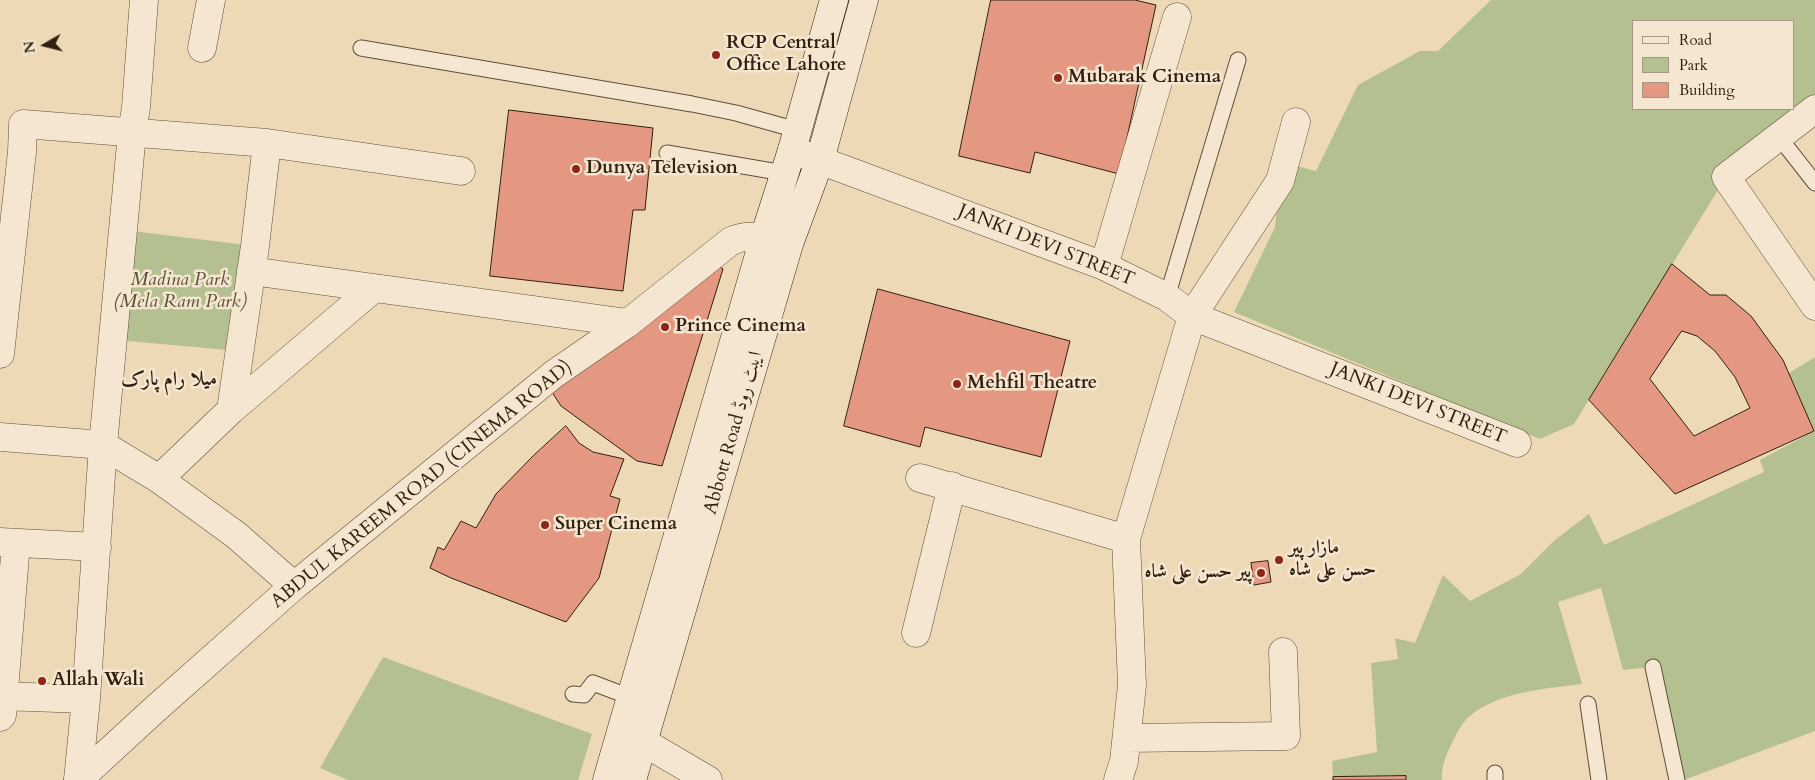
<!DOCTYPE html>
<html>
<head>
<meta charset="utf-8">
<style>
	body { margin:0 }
	#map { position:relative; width:1815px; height:780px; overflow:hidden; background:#eed9b7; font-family:Cardo,serif }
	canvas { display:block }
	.legend { position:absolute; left:1632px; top:20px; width:162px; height:90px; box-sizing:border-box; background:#f4e6d0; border:1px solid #a69683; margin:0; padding:6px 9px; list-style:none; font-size:15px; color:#311f10 }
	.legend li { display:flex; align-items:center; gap:10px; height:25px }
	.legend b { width:25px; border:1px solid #a69683 }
	.north { position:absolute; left:20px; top:20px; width:50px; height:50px; -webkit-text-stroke:4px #f4e6d0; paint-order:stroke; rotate:262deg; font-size:14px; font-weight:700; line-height:20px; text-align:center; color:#311f10 }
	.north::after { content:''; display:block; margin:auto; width:18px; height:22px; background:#311f10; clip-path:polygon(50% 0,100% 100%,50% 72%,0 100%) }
</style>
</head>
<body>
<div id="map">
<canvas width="1815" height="780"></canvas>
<ul class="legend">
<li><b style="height:6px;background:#f4e6d0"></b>Road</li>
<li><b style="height:14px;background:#b5c091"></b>Park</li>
<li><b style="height:14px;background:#e49882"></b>Building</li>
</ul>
<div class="north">N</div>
</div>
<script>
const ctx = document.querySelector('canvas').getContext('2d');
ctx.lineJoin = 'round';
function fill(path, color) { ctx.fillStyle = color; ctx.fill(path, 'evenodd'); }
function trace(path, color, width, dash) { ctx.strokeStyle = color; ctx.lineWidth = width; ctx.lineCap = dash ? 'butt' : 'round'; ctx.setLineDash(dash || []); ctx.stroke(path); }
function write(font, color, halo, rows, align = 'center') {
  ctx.font = font + ' Cardo,Amiri,serif'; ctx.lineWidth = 5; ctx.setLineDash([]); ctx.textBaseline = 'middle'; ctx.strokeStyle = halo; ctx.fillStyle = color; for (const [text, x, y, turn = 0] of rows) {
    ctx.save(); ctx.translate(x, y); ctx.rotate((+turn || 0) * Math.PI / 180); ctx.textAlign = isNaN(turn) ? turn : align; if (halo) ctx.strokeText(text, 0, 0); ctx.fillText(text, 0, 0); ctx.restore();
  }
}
const green = new Path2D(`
	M1491 0H1815V111L1726 177 1574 424 1540 439 1234 312 1275 227 1280 181 1285 163 1316 171 1358 85 1420 51H1438ZM1634 21H1794V109H1634Z
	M124 230 255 246 239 351 117 340Z
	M1815 357V731L1684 780 1652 667 1623 670 1601 588 1558 602 1582 684C1545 689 1501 691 1471 715 1462 722 1457 733 1452 743 1446 756 1441 766 1442 780H1406L1405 776 1333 777 1332 761 1377 752 1371 663 1398 659 1395 638 1415 643 1443 575 1470 601 1521 574 1555 540 1589 514 1604 545 1764 472 1760 460 1814 431 1789 373Z
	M383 657 592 734 578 780H348L320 768Z`);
const building = new Path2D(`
	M991 0H1135L1156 5 1119 174 1035 152 1030 173 959 156Z
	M509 110 653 128 645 210H633L623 291 490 276Z
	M713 261 723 269 662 466 637 461 561 406 548 386Z
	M1672 264 1710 295H1726L1751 316 1783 360 1814 431 1675 494 1589 400ZM1682 331 1697 336 1715 351 1735 377 1750 408 1694 436 1650 379Z
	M878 289 1070 341 1041 457 925 427 920 447 844 426Z
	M566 426 579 443 593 452 624 459 610 496 620 499 599 578 566 622 451 578 430 568 438 547 444 550 461 521 476 528 496 494 533 456Z
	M1268 561 1271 582 1254 585 1251 563Z
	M1406 776V780H1333V777Z`);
const service = new Path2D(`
	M361 48 692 104 736 113 797 130
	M1779 137 1815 183
	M667 153 784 173
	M1167 297 1238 60
	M1653 667 1677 780
	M573 694 584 695 593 683 630 697
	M1588 704 1599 780
	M1495 773V780`);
const minor = new Path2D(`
	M202 48 211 0
	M1815 109 1726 177 1815 306
	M267 143 461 171
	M792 150 1104 266 1167 297 1192 316 1517 443
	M1104 266 1177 17
	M251 271 628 323
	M0 354 22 152 23 124 267 143 255 246 231 410 159 479
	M231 410 374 288
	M0 437 103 445 159 479 236 535 294 586
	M920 478 1126 539
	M0 542 97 547
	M916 633 952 486
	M0 696 86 699
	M0 717 2 715 16 543
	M623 730 708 780
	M1127 738 1286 736 1283 652
	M78 780 86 699 103 445 132 133 136 107 144 0
	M1118 780 1124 761 1132 685 1126 539 1192 316 1280 181 1296 122`);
const tertiary = new Path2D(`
	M78 780 153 711 294 586 554 374 628 323 731 241C750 232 768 239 787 244`);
const secondary = new Path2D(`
	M607 780 764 238 792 150 834 0
	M632 780 789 244 820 160 864 0`);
const markers = [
	[716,55,5,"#8f2418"],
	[1058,78,5,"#8f2418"],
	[576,169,5,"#8f2418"],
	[665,327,5,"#8f2418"],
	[957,384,5,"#8f2418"],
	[545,525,5,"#8f2418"],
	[1279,560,5,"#8f2418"],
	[1261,573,5,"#8f2418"],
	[42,681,5,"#8f2418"]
];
const poiNames = [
	["RCP Central",726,44],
	["Office Lahore",726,66],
	["Mubarak Cinema",1068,78],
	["Dunya Television",586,169],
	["Prince Cinema",675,327],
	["Mehfil Theatre",967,384],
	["Super Cinema",555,525],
	["مازار پیر",1289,549],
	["حسن علی شاہ",1289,571],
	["پیر حسن علی شاہ",1251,573,"right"],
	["Allah Wali",52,681]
];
const streetNames = [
	["JANKI DEVI STREET",1046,246,22],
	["JANKI DEVI STREET",1418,404,22],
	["Abbott Road ایبٹ روڈ",734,433,-74],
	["ABDUL KAREEM ROAD (CINEMA ROAD)",422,485,-39]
];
const parkNames = [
	["Madina Park",180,281],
	["(Mela Ram Park)",180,303]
];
const neighbourhoodNames = [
	["میلا رام پارک",169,380]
];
fill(green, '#b5c091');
fill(building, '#e49882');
trace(building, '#311f10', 1);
trace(service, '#604e3a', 17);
trace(minor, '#604e3a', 29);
trace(tertiary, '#604e3a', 29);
trace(secondary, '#311f10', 29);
trace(service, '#f4e6d0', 15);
trace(minor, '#f4e6d0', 28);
trace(tertiary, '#f4e6d0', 28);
trace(secondary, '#f4e6d0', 28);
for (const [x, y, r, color] of markers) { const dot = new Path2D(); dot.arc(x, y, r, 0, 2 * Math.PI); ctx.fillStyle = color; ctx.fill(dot); trace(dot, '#f4e6d0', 2); }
write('bold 19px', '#311f10', '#f4e6d0', poiNames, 'left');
write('19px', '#311f10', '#f4e6d0', streetNames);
write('italic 19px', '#594f37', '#f4e6d0', parkNames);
write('bold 20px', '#311f10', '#f4e6d0', neighbourhoodNames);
</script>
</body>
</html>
